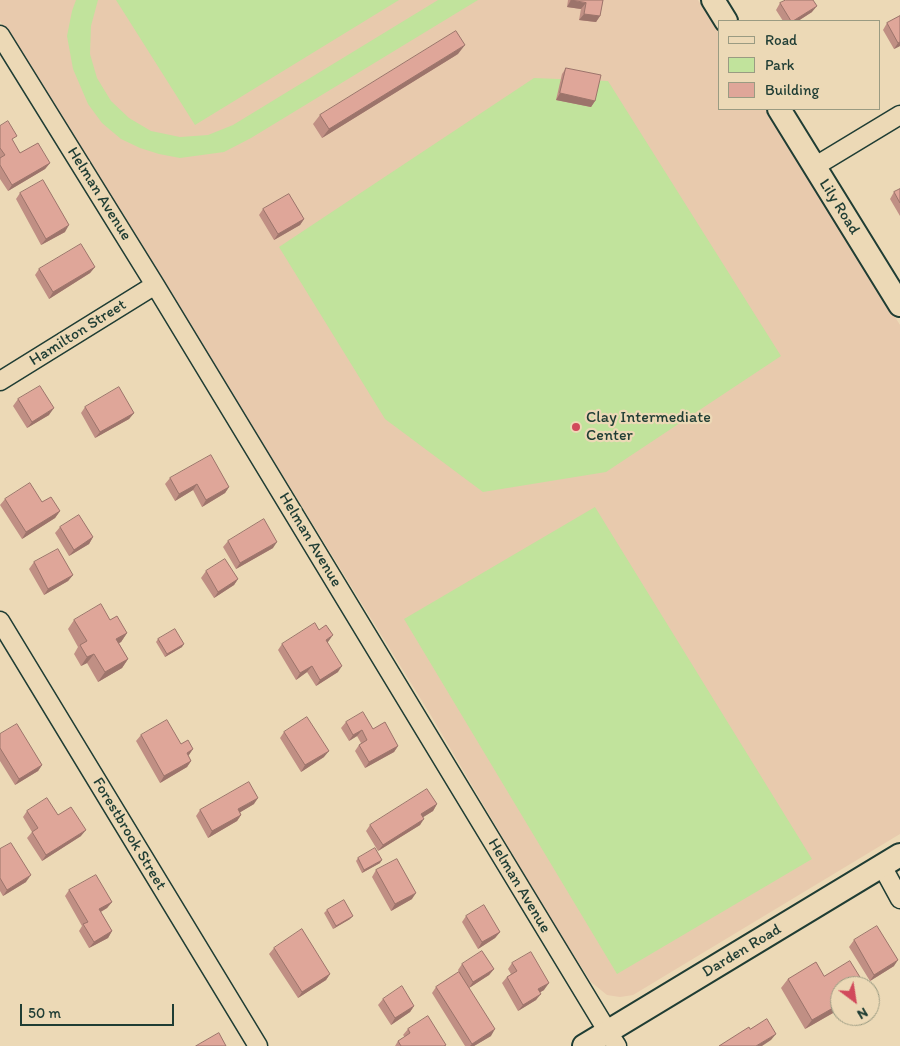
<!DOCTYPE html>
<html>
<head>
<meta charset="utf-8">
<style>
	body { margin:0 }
	#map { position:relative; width:900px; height:1046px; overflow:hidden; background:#ecd9b6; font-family:Itim,sans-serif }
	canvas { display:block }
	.legend { position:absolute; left:718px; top:20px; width:162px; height:90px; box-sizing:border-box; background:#ecd9b6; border:1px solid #9a9b82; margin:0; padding:6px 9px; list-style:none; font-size:15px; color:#1f3d34 }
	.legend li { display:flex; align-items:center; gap:10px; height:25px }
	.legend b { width:25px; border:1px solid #9a9b82 }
	.north { position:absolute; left:830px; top:976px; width:50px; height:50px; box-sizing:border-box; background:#ecd9b6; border:1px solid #9a9b82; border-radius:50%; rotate:149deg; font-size:14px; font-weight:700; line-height:20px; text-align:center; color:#1f3d34 }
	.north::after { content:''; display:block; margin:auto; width:18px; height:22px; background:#d1495b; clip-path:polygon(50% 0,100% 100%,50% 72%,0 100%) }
	.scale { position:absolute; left:20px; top:1004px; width:154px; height:22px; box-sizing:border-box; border:2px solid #1f3d34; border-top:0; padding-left:6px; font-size:15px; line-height:18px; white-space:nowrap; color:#1f3d34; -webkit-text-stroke:4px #ecd9b6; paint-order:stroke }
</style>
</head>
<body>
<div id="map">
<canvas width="900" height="1046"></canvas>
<ul class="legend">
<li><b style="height:6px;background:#ecd9b6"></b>Road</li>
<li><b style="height:14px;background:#c1e39c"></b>Park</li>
<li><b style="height:14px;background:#dfa699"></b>Building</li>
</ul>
<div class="north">N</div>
<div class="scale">50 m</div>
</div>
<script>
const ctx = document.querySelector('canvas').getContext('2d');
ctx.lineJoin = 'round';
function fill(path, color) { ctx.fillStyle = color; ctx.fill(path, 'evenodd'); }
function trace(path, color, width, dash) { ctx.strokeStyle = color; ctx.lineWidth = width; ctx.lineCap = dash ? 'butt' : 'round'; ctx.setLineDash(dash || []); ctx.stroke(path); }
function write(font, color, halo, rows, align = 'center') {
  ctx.font = font + ' Itim,sans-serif'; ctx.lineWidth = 4.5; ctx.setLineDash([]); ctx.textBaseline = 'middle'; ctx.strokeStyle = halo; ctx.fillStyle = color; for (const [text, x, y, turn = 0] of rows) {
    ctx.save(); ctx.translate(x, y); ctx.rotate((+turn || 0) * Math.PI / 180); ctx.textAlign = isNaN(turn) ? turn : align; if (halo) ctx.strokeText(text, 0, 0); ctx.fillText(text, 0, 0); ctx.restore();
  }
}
const built = new Path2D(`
	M0 0H698L719 33V109H766L900 325V834L633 995 620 997 607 995 591 982 553 923 430 714 191 327 0 21Z`);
const green = new Path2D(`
	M76 0H98L91 26 90 54 97 78 111 101 129 118 151 131 180 137 208 135 233 125 438 0H478L251 138 224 152 180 158 159 154 140 148 121 139 102 123 88 104 73 69 67 36 72 11Z
	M116 0H399L195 125Z
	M534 78 608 81 781 356 606 472 483 492 385 419 279 247Z
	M595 507 812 859 617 974 404 619Z`);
const minor = new Path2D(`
	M0 35 155 285 608 1032 617 1046
	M814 167 900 115
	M0 381 155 285
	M0 621 258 1046
	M882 866 900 899`);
const tertiary = new Path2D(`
	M713 0 726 21
	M779 109 900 305
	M584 1046 900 855`);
const wall = new Path2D(`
	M568 0H603L600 16 596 22 579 20 581 9 567 7Z
	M780 3 812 12 798 21H783L776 10Z
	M900 16V46L894 49 883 30 887 23Z
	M458 54 322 138 313 124 320 115Z
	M566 68 595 101 591 107 556 100 562 74Z
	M0 126 13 142 20 153 50 163 45 169 8 191 0 179Z
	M900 189V216L890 199 894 192Z
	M20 193 65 232 41 245 16 199Z
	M263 209 304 219 300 225 274 240 259 215Z
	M95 267 90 273 49 299 35 275 39 269Z
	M18 399 49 415 27 428 13 406Z
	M85 407 134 413 129 419 95 438 81 413Z
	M170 478 229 487 225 493 202 507 193 490 175 501 165 484Z
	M5 499 42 502 60 511 55 518 22 539 0 505Z
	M60 527 93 537 89 544 69 556 55 533Z
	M228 541 273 548 236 569 223 547Z
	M34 562 73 575 68 581 44 595 29 569Z
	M206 571 238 579 234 585 214 598 201 578Z
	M74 620H110L127 633 121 642 119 643 128 659 122 668 98 682 87 663 81 666 74 654 78 647 68 629Z
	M319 630 328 642H327L338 672 316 686 307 672 296 680 278 650 282 644Z
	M158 639 182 647 165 657 156 642Z
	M346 722 373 729 398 746 394 752 365 768 355 751 359 745 361 743 357 736 349 741 341 728Z
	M284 732 324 757 301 772 280 738Z
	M0 734 42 765 38 771 15 785 0 761Z
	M141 735 181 744 193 749 188 755 191 761 187 767 160 783 136 741Z
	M254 804 240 812 241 815 237 821 208 838 196 816 200 810Z
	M437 804 433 811 423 817 420 825 378 851 366 831 370 825Z
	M27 811 58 815 81 836 42 861 27 838 32 832 23 817Z
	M0 849 26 882 3 896 0 891Z
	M358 858 380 863 362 873 356 861Z
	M376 870 412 899 391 911 372 877Z
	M69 890 112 902 107 908 101 912 112 931 108 938 89 948 79 931 82 926 65 896Z
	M327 910 350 919 333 929 324 913Z
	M466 916 500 932 495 938 478 949 462 922Z
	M854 940 894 966 870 981 849 947Z
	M274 948 330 974 326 980 298 998 269 954Z
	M512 963 544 990 540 992 536 1000 518 1011 502 983 507 977 511 974 508 969Z
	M462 964 494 969 489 975 469 988 491 1036 474 1046H465L432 993 436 987 459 972 458 970Z
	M824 976 840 986V1009L805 1029 781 988 788 979Z
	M383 999 414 1006 410 1012 391 1025 378 1005Z
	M408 1029 446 1045 445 1046H395L398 1041 405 1037 403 1035Z`);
const shadedWall = new Path2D(`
	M571 0 586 3 581 9 567 7Z
	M817 6 812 12 798 21H793Z
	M584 14 600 16 596 22 579 20Z
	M900 42V46L894 49 898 43Z
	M465 45 458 54 322 138 329 129Z
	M560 93 595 101 591 107 556 100Z
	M50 163 45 169 8 191 12 185Z
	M304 219 300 225 274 240 278 234Z
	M69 225 65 232 41 245 46 239Z
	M95 267 90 273 49 299 53 292Z
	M54 408 49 415 27 428 32 422Z
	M134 413 129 419 95 438 100 432Z
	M197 484 193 490 175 501 179 494Z
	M229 487 225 493 202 507 206 500Z
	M60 511 55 518 22 539 26 532Z
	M93 537 89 544 69 556 74 550Z
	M277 542 273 548 236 569 240 563Z
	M73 575 68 581 44 595 48 589Z
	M238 579 234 585 214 598 218 592Z
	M127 633 121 642 110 648 116 639Z
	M333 635 328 642 321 646 326 640Z
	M184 644 182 647 165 657 167 654Z
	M94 654 87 663 81 666 87 657Z
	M128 659 122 668 98 682 105 672Z
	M312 666 307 672 296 680 300 673Z
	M342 666 338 672 316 686 320 680Z
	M362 730 357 736 349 741 353 735Z
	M398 746 394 752 365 768 369 762Z
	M193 749 189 755 182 759 187 753Z
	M329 751 324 757 301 772 305 765Z
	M191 761 187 767 160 783 164 776Z
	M42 765 38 771 15 785 19 779Z
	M258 798 254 804 234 816 238 809Z
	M437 804 433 811 417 821 421 814Z
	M241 815 237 821 208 838 212 831Z
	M424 819 420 825 378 851 383 845Z
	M86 830 81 836 42 861 46 855Z
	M382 860 380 863 362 873 364 870Z
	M31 875 26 882 3 896 7 890Z
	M416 893 412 899 391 911 395 904Z
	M112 902 107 908 95 915 99 909Z
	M353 916 350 919 333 929 336 926Z
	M112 931 108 938 89 948 94 942Z
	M500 932 495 938 478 949 482 942Z
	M898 960 894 966 870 981 874 975Z
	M494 969 489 975 469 988 473 982Z
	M330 974 326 980 298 998 302 992Z
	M549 983 544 990 534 996 538 989Z
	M541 994 536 1000 518 1011 523 1005Z
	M840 1004V1009L805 1029 812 1020Z
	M414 1006 410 1012 391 1025 395 1018Z
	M495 1029 491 1036 474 1046H470L472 1044Z
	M776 1034 771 1040 762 1046H756Z`);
const building = new Path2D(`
	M571 0H603L600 16 584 14 586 3Z
	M786 0H813L817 6 793 21H791L780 3Z
	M900 16V42L898 43 887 23Z
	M456 31 465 45 329 129 320 115Z
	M566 68 601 75 595 101 560 93Z
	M8 121 17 136 12 139 20 153 38 143 50 163 12 185 0 165V158L5 155 0 148V126Z
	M43 180 69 225 46 239 20 193Z
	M900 189V203L894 192Z
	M289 194 304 219 278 234 263 209Z
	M81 244 95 267 53 292 39 269Z
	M40 386 54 408 32 422 18 399Z
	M119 387 134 413 100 432 85 407Z
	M211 455 229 487 206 500 197 484 179 494 170 478Z
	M30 483 42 502 51 497 60 511 26 532 5 499Z
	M79 515 93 537 74 550 60 527Z
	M264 519 277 542 240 563 228 541Z
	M58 549 73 575 48 589 34 562Z
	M225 559 238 579 218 592 206 571Z
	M101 604 110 620 117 616 127 633 116 639 128 659 105 672 94 654 87 657 80 645 87 641 74 620Z
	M315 623 319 630 326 625 333 635 326 640 342 666 320 680 312 666 300 673 282 644Z
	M175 629 184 644 167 654 158 639Z
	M363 712 373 729 385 722 398 746 369 762 359 745 367 740 362 730 353 735 346 722Z
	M307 717 329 751 305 765 284 732Z
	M167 720 181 744 188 740 193 749 187 753 191 761 164 776 141 735Z
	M17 724 42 765 19 779 0 748V734Z
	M249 782 258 798 238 809 241 815 212 831 200 810Z
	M427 789 437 804 421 814 424 819 383 845 370 825Z
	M47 798 58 815 71 807 86 830 46 855 32 832 38 828 27 811Z
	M11 843 31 875 7 890 0 878V849Z
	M375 848 382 860 364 870 358 858Z
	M397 859 416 893 395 904 376 870Z
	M96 875 112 902 99 909 112 931 94 942 83 924 88 922 69 890Z
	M344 900 353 916 336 926 327 910Z
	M484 905 500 932 482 942 466 916Z
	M877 926 898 960 874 975 854 940Z
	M302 929 330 974 302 992 274 948Z
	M482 951 494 969 473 982 462 964Z
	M531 952 549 983 538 989 541 994 523 1005 507 977 517 971 512 963Z
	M850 961 863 982 856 986H840V1004L812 1020 788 979 816 962 824 976Z
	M459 972 495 1029 472 1044 436 987Z
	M402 986 414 1006 395 1018 383 999Z
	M428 1016 446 1045 444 1046H401L398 1041 410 1033 408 1029Z
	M767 1019 776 1034 756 1046H719L749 1027 750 1029Z
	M219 1033 226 1046H196Z`);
const markers = [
	[576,427,5,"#d1495b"]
];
const streetNames = [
	["Helman Avenue",99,194,58],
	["Lily Road",839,207,58],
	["Hamilton Street",78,333,-32],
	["Helman Avenue",310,540,59],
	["Forestbrook Street",129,834,59],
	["Helman Avenue",519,886,59],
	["Darden Road",742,951,-31]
];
const poiNames = [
	["Clay Intermediate",586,418],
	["Center",586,436]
];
fill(built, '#e8caad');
fill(green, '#c1e39c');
trace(minor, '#1f3d34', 21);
trace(tertiary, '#1f3d34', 26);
trace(minor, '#ecd9b6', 18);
trace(tertiary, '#ecd9b6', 22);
fill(wall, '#c08f84');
fill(shadedWall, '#9c746b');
fill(building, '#dfa699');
trace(building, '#9c746b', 1);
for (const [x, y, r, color] of markers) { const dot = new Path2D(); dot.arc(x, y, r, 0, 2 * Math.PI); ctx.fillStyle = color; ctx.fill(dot); trace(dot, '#ecd9b6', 2); }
write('16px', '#1f3d34', '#ecd9b6', streetNames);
write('16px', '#1f3d34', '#ecd9b6', poiNames, 'left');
</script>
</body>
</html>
